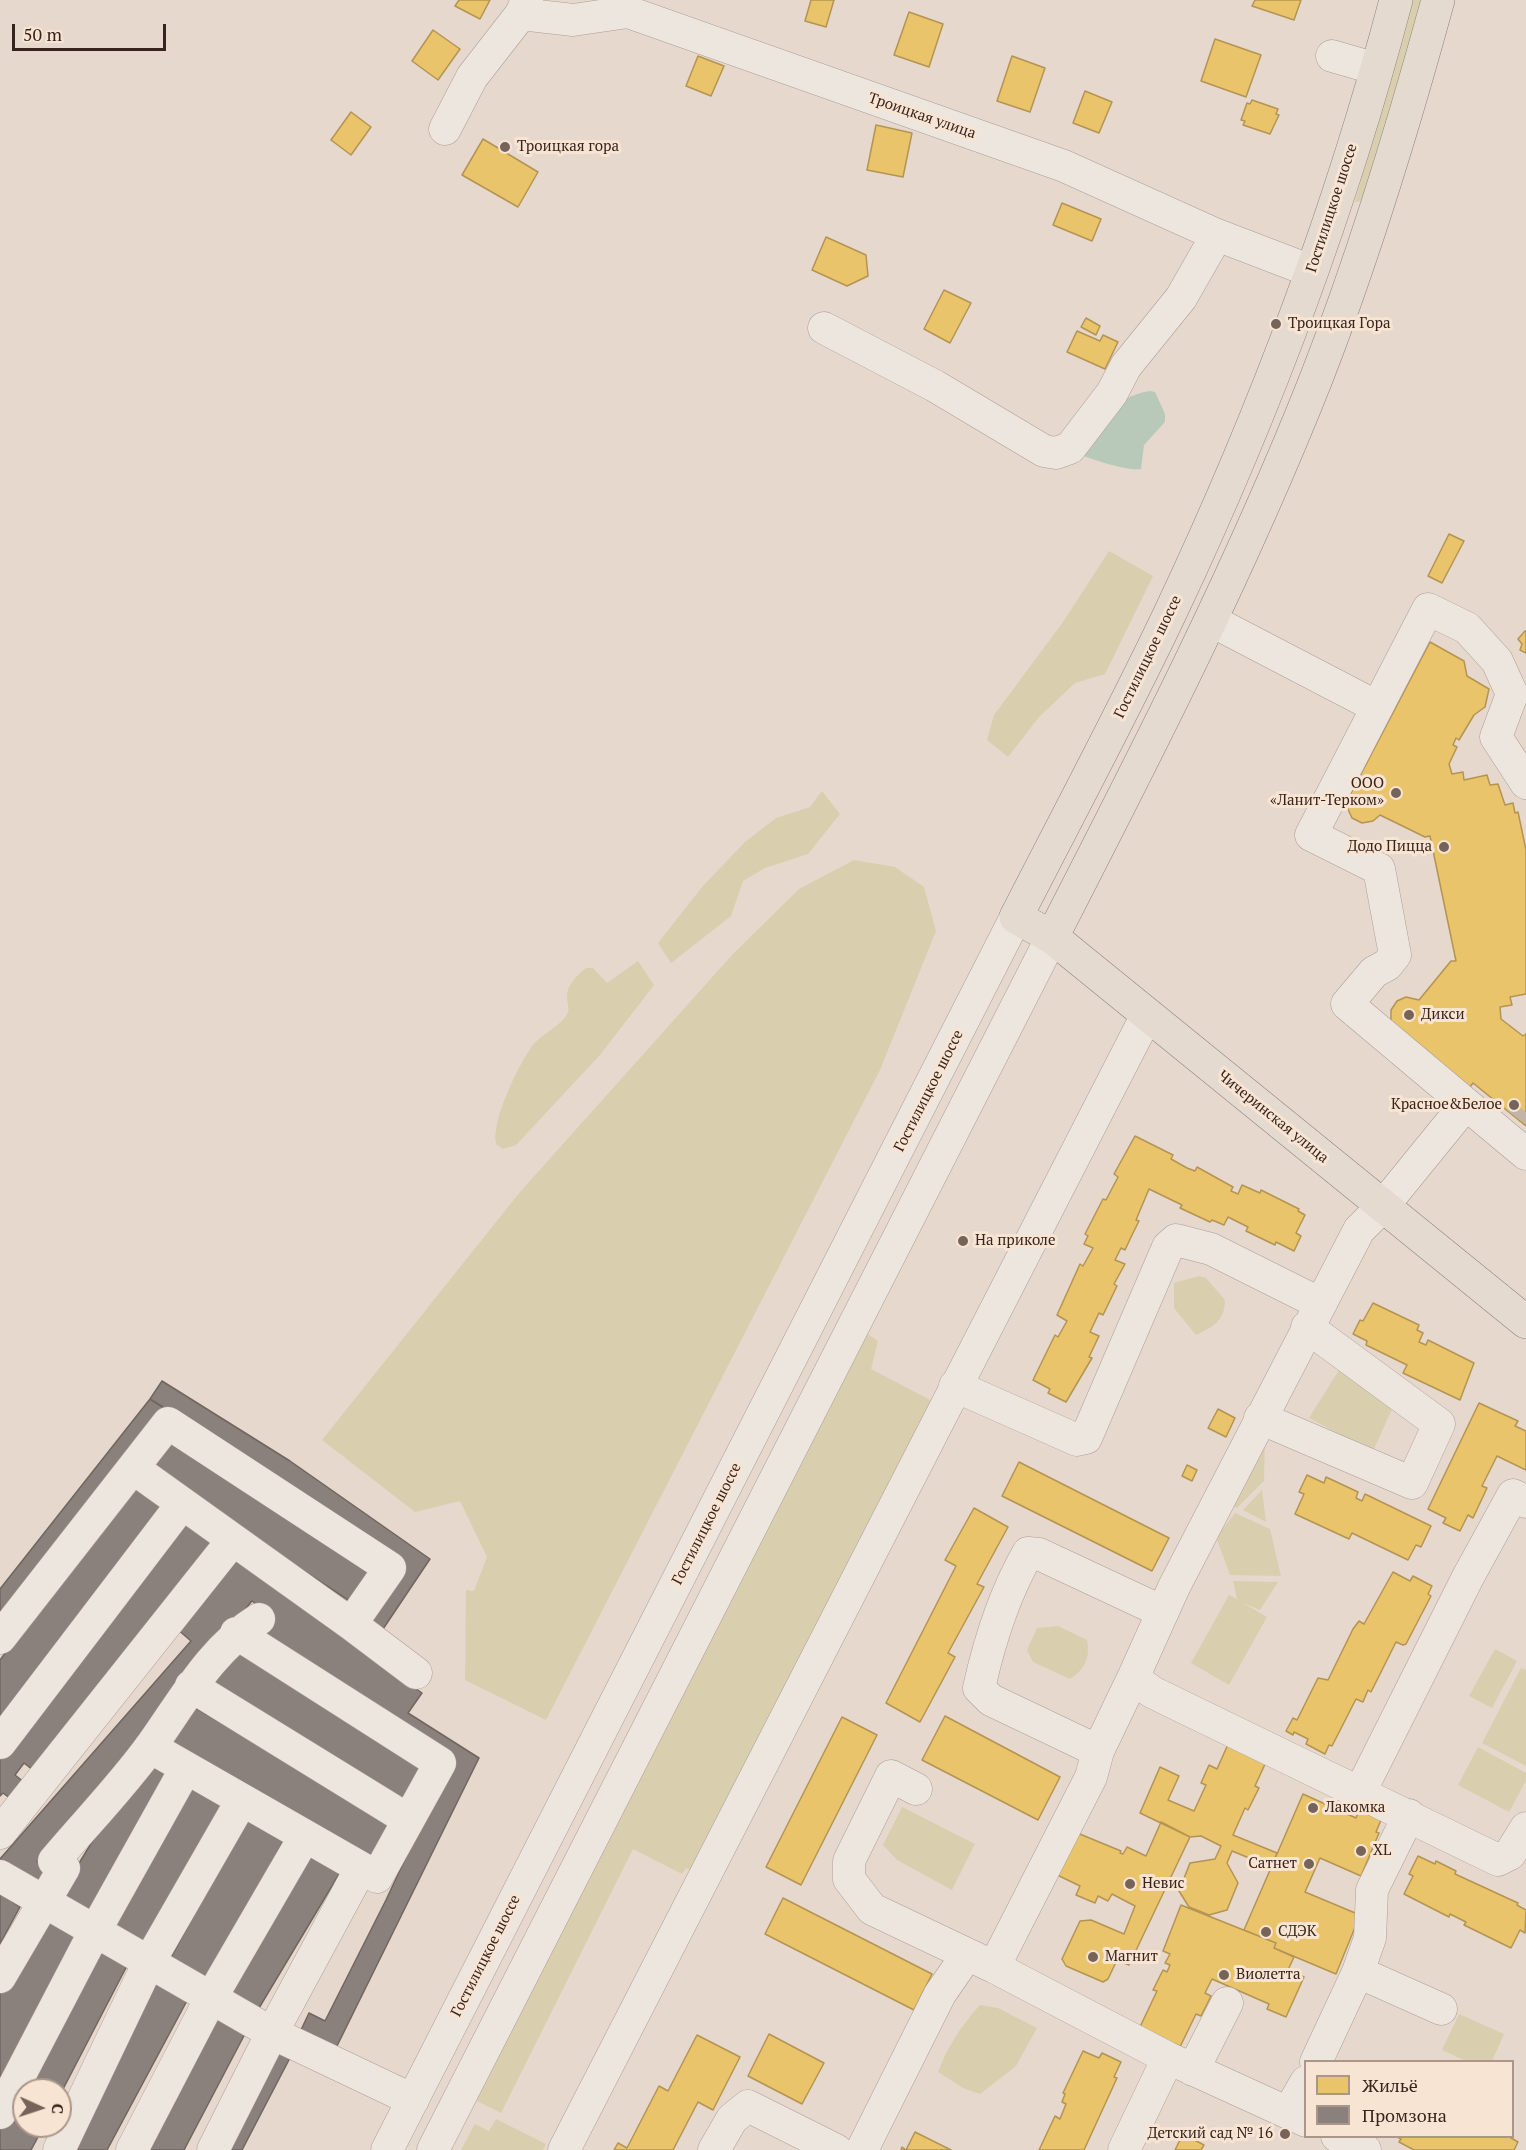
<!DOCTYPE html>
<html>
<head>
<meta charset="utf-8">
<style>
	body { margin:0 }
	#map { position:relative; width:1526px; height:2150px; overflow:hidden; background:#e6d8cc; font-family:"PT Serif",serif }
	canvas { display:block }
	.legend { position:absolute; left:1304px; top:2060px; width:210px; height:78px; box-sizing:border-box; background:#f7e4d2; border:2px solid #ab978a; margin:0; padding:8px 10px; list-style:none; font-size:18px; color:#39241d }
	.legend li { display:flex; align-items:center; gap:12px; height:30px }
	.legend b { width:30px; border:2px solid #ab978a }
	.north { position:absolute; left:12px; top:2078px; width:60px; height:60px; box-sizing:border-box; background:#f7e4d2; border:2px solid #ab978a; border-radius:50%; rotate:93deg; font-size:16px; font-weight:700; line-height:24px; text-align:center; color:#39241d }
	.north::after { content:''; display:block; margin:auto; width:21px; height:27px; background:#76635a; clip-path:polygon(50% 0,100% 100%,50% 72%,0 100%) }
	.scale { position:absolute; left:12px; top:24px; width:154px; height:27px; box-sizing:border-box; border:3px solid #39241d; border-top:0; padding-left:8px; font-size:18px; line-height:21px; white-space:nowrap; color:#39241d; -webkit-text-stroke:4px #f7e4d2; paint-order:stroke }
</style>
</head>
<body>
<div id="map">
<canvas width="1526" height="2150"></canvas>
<ul class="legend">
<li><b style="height:16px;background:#e9c46a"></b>Жильё</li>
<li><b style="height:16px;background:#8a817c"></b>Промзона</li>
</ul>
<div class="north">С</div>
<div class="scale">50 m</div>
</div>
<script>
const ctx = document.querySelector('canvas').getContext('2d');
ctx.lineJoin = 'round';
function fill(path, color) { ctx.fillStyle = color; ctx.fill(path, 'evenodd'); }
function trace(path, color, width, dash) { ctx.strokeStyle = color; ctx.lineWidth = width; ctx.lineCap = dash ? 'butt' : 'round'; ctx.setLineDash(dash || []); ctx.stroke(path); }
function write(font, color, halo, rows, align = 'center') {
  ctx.font = font + ' "PT Serif",serif'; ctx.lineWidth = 6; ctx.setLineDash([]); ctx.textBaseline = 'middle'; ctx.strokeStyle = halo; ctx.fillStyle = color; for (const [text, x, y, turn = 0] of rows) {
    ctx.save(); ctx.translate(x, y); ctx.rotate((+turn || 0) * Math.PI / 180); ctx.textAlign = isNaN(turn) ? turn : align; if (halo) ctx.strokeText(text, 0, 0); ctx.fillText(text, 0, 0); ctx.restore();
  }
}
const green = new Path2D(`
	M1410 0H1425L1363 201 1355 202Z
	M1109 551 1153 576 1105 674 1075 683 1039 717 1008 757 987 740 994 715 1063 622Z
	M822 791 840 814 808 854 765 868 743 881 731 916 671 963 658 943 702 887 745 842 776 818 810 807Z
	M854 860 895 867 924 887 936 931 880 1070 546 1720 465 1680 466 1590 474 1591 487 1557 460 1501 415 1512 322 1440 520 1192 732 955 799 889Z
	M638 961 654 985 600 1055 516 1145 503 1149 496 1144C491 1121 518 1066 532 1046 541 1034 558 1028 566 1016 571 1009 567 1005 567 998 566 986 577 975 586 968H593L607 983Z
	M1199 1276 1206 1278 1225 1300C1225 1321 1213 1327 1196 1335L1174 1308V1283Z
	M866 1333 878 1341 871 1369 936 1403 694 1872 686 1868 682 1874 633 1849 501 2113 475 2100Z
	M1339 1370 1393 1407 1373 1451C1350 1442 1331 1429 1309 1418Z
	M1265 1436 1264 1481 1237 1508 1226 1502Z
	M1262 1490 1266 1522 1243 1510Z
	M1235 1513 1270 1529 1281 1576 1230 1575 1216 1537Z
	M1233 1581 1278 1582 1260 1610 1243 1603 1267 1617 1229 1685 1191 1663 1229 1595 1237 1599Z
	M1058 1626 1087 1640C1091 1658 1084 1670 1070 1679L1033 1662 1027 1650 1037 1628Z
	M1495 1649 1517 1661 1492 1708 1469 1696Z
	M1521 1668 1526 1670V1766L1482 1743Z
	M1478 1747 1526 1773V1781L1509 1812 1458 1785Z
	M902 1807 975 1844 952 1890 897 1860 883 1845Z
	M980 2005 998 2008 1037 2028 1016 2066 980 2094 963 2088 938 2072C948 2046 961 2026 980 2005Z
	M1459 2014 1504 2034 1492 2061H1466L1442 2050Z
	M496 2119 546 2144 543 2150H461L475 2124 489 2131Z`);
const water = new Path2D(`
	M1150 391 1155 392 1165 414V422L1144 445 1141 469C1131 472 1093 460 1082 455 1100 423 1111 397 1150 391Z`);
const homes = new Path2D(`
	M459 0H490L480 19 455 6Z
	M811 0H834L826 27 805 21Z
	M1255 0H1301L1294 20 1252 6Z
	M909 12 943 24 929 67 894 55Z
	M433 30 460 49 438 80 412 61Z
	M1215 39 1261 55 1246 97 1201 81Z
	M698 56 724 66 711 96 686 86Z
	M1012 56 1045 68 1030 112 997 101Z
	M1085 91 1112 102 1099 133 1073 123Z
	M1252 100 1278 109 1276 114 1279 115 1270 134 1243 125 1245 121 1241 120 1247 103 1250 104Z
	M351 112 371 127 351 155 331 140Z
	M876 125 912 133 903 177 867 170Z
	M483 139 538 172 518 207 462 175Z
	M1062 203 1101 219 1092 241 1053 225Z
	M826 237 866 255 868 276 847 286 812 270Z
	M944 290 971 303 950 343 924 329Z
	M1086 318 1100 326 1096 335 1081 327Z
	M1077 331 1100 341 1103 335 1118 342 1105 369 1067 352Z
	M1449 534 1464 541 1442 583 1428 576Z
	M1525 631H1526V653L1520 650 1522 644 1518 639Z
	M1430 642 1464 661 1467 676 1489 689 1485 707 1474 715 1459 740 1456 738 1453 745 1457 747 1449 764 1452 774 1463 772 1464 780 1487 775 1490 785 1498 784 1505 805 1513 803 1515 813 1518 812 1526 850V994L1510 997 1512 1005 1500 1007 1501 1019 1523 1036 1526 1034V1126L1473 1083 1470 1087 1391 1022V1010L1397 1001 1406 997 1419 1000 1451 961H1456L1430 836 1425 837 1380 815 1373 821 1362 823 1352 818 1347 807 1349 797Z
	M1135 1136 1173 1155 1171 1159 1187 1168 1195 1171 1197 1167 1233 1187 1231 1191 1238 1194 1242 1185 1260 1193 1261 1190 1299 1209 1298 1211 1305 1215 1296 1233 1301 1236 1294 1251 1276 1242 1275 1245 1246 1231 1248 1227 1228 1217 1224 1225 1212 1220 1210 1222 1180 1208 1182 1205 1149 1189 1136 1220 1139 1221 1132 1235 1125 1250 1121 1248 1115 1260 1125 1264 1114 1284 1117 1286 1103 1315 1099 1313 1090 1332 1099 1336 1089 1357 1092 1358 1066 1402 1048 1393 1050 1389 1033 1380 1055 1335 1058 1337 1067 1321 1057 1315 1080 1264 1083 1266 1093 1248 1084 1244 1088 1236 1085 1234 1103 1199 1106 1200 1118 1177 1114 1174Z
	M1373 1303 1419 1325 1417 1330 1423 1333 1419 1342 1426 1345 1428 1340 1474 1363 1460 1400 1403 1373 1407 1365 1366 1345 1367 1341 1353 1334 1360 1320 1363 1321Z
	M1479 1403 1518 1421 1515 1426 1526 1431V1470L1497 1456 1482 1486 1487 1488 1473 1518 1468 1515 1460 1531 1443 1523 1446 1518 1428 1509Z
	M1218 1409 1235 1418 1226 1437 1208 1428Z
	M1019 1462 1169 1538 1152 1571 1002 1496Z
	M1187 1465 1197 1470 1192 1481 1182 1476Z
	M1307 1475 1324 1483 1326 1477 1358 1492 1356 1498 1362 1501 1365 1494 1431 1526 1421 1547 1416 1545 1408 1560 1352 1533 1349 1539 1295 1514 1304 1494 1299 1492Z
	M974 1508 1008 1527 977 1584 984 1587 948 1653 955 1657 920 1722 886 1703 956 1566 945 1560Z
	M1393 1572 1410 1581 1413 1576 1432 1586 1428 1594 1431 1596 1406 1644 1403 1645 1396 1642 1371 1692 1368 1690 1363 1702 1356 1699 1332 1746 1329 1745 1325 1754 1306 1744 1308 1739 1294 1732 1293 1735 1286 1731 1293 1718 1297 1720 1318 1678 1328 1680 1353 1629 1359 1621 1364 1624Z
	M945 1716 1060 1777 1038 1820 922 1760Z
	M842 1717 877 1735 801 1885 766 1867Z
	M1233 1733 1271 1751 1255 1786 1259 1788 1248 1810 1245 1808 1233 1835 1277 1853 1271 1867 1232 1851 1227 1863 1238 1883 1227 1910 1209 1915 1189 1907 1179 1891 1190 1863 1215 1859 1221 1846 1201 1836 1190 1837 1140 1813 1160 1767 1179 1776 1168 1800 1194 1811 1206 1785 1201 1783 1209 1765 1217 1769Z
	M1303 1794 1356 1818 1359 1810 1381 1820 1376 1832 1379 1833 1361 1876 1320 1858 1305 1892 1360 1915 1336 1974 1274 1948 1276 1943 1244 1930Z
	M1161 1822 1190 1837 1129 1965 1117 1960 1108 1979 1103 1982 1066 1966 1062 1959 1080 1921 1091 1920 1124 1934 1135 1906 1112 1894 1108 1901 1098 1896 1095 1903 1076 1895 1080 1886 1051 1872 1070 1830 1121 1851 1120 1853 1123 1854 1127 1847 1146 1856Z
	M1418 1856 1435 1864 1436 1861 1456 1871 1455 1874 1518 1903 1517 1905 1526 1910 1525 1933 1520 1930 1511 1948 1464 1925 1466 1922 1450 1914 1449 1917 1404 1894 1413 1876 1409 1874Z
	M783 1898 932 1974 914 2010 765 1934Z
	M1181 1905 1276 1943 1274 1948 1294 1957 1288 1970 1304 1977 1286 2017 1267 2009 1269 2004 1212 1979 1205 1993 1211 1996 1201 2016 1196 2014 1179 2049 1139 2029 1157 1991 1153 1990 1163 1970 1167 1972 1170 1965 1165 1963 1170 1954 1163 1951Z
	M769 2034 824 2063 802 2104 748 2076Z
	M697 2035 740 2057 713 2110 698 2102 673 2150H614L618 2143 627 2148 659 2086 668 2091Z
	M1083 2051 1099 2058 1102 2053 1121 2062 1114 2077 1117 2078 1084 2150H1039L1055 2116 1060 2119 1066 2104 1062 2102 1065 2094 1063 2093Z
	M915 2132 951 2150H901L902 2147 906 2150Z
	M1183 2134 1204 2145 1201 2150H1175Z
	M1395 2136H1508L1518 2142 1514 2150H1414L1399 2142 1401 2139Z`);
const industry = new Path2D(`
	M162 1381 290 1461 430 1559 383 1629 366 1618 403 1563 150 1399Z
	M150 1399 163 1407 0 1621V1589Z
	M170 1435 373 1569 351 1602 148 1468Z
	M133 1483 165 1507 0 1726V1660Z
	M184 1517 217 1543 38 1774 24 1763 15 1775 24 1782 11 1799 3 1793 0 1796V1755Z
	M234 1557 290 1600 422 1693 408 1713 479 1758 335 2050 300 2032 309 2013 325 2021 386 1900 452 1759 258 1638 273 1617 252 1601 37 1862 53 1873 40 1891 0 1864V1859L191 1641 176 1628Z
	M232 1648 429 1766 407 1802 210 1683Z
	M187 1703 391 1822 375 1859 165 1739Z
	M154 1765 173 1776 89 1914 59 1896 136 1770Z
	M186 1782 223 1802 145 1947 108 1927Z
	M250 1812 288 1832 207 1983 168 1963Z
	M303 1849 341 1871 259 2008 225 1989Z
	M0 1893 20 1907 0 1944Z
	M42 1919 76 1936 0 2083V1992Z
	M95 1940 130 1960 60 2095V2090H24V2126H44L31 2150H0V2120Z
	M154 1978 189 1997 107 2150H64Z
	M213 2011 247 2030 184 2150H140Z
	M277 2045 292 2054 242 2150H222Z`);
const minorTunnel = new Path2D(`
	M1520 1120 1526 1112`);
const minor = new Path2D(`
	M521 14 573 20 628 12 1064 166 1217 235 1311 271
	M1332 56 1377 69
	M445 129 472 77 521 14 527 0
	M824 328 935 386 1044 451 1056 453 1070 448 1112 393 1126 366 1181 298 1217 235
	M1212 621 1377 707
	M1526 783 1496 737 1512 694 1497 661 1467 628 1428 609 1311 835 1379 869 1395 955 1387 965 1374 972 1347 1004 1466 1104 1383 1206 1359 1230 1174 1587 1133 1678 1152 1692 1498 1860 1510 1854 1526 1828
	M1466 1104 1526 1154
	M955 1386 1077 1440 1086 1438 1168 1247 1176 1240 1211 1249 1319 1303
	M1260 1418 1412 1483 1439 1424 1307 1327
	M133 1468 351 1624
	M0 1638 168 1423 390 1568 351 1624 416 1673
	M1133 1678 1098 1751 1091 1777 994 1967 1168 2058 1306 2121
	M191 1686 407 1819
	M0 1743 182 1504
	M150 1747 377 1877 440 1763 236 1633
	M1098 1751 991 1700 979 1688C989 1643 1005 1593 1028 1553L1039 1554 1163 1612
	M916 1789 891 1776 849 1861V1879L872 1909 994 1967
	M1360 1792 1468 1577 1513 1495 1526 1502
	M0 1833 232 1541
	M0 1876 272 2033 413 2100
	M1358 1972 1441 2009
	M0 1977 64 1868 54 1861C86 1823 122 1786 151 1746 184 1700 210 1650 259 1619
	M1316 2062 1358 1972 1370 1938 1372 1890 1409 1815
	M1193 2070 1227 2003
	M0 2113 95 1931 186 1768
	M1288 2113 1306 2082
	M1337 2136 1365 2150
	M59 2150 149 1962 242 1800
	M132 2150 211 1998 305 1836
	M213 2150 272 2033 361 1868
	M387 2150 1016 917
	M433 2150 1052 937
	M564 2150 1147 1015
	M714 2150 732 2119 748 2106 836 2150
	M862 2150 940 1994 967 1955
	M1124 2150 1168 2058`);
const major = new Path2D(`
	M1396 0C1341 209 1264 414 1172 609 1123 713 1068 815 1016 917L1052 937 1526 1322
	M1052 937C1146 754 1240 571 1316 379 1364 256 1403 128 1438 0`);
const markers = [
	[505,147,6,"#76635a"],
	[1276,324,6,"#76635a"],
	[1396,793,6,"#76635a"],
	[1444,847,6,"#76635a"],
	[1409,1015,6,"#76635a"],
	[1514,1105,6,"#76635a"],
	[963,1241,6,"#76635a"],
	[1313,1808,6,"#76635a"],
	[1361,1851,6,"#76635a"],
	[1309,1864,6,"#76635a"],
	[1130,1884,6,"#76635a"],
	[1266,1932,6,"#76635a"],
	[1093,1957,6,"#76635a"],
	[1224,1975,6,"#76635a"],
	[1285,2134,6,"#76635a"]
];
const streetNames = [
	["Троицкая улица",922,116,19],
	["Гостилицкое шоссе",1332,208,-72],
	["Гостилицкое шоссе",1148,657,-64],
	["Гостилицкое шоссе",929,1091,-63],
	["Чичеринская улица",1273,1117,39],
	["Гостилицкое шоссе",707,1524,-63],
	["Гостилицкое шоссе",486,1956,-63]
];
const poiNames = [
	["Троицкая гора",517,147],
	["Троицкая Гора",1288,324],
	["ООО",1384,784,"right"],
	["«Ланит-Терком»",1384,801,"right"],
	["Додо Пицца",1432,847,"right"],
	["Дикси",1421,1015],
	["Красное&Белое",1502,1105,"right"],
	["На приколе",975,1241],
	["Лакомка",1325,1808],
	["XL",1373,1851],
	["Сатнет",1297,1864,"right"],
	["Невис",1142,1884],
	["СДЭК",1278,1932],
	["Магнит",1105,1957],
	["Виолетта",1236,1975],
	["Детский сад № 16",1273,2134,"right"]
];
fill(green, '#d9cfae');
fill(water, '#b8c9ba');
fill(homes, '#e9c46a');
trace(homes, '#b49453', 1.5);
fill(industry, '#8a817c');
trace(industry, '#726560', 1.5);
trace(minorTunnel, '#c3b4a9', 32, [32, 16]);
trace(minor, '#ab9e95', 33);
trace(major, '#90837c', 34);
trace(minor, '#ede6df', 32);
trace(major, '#e5dacf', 33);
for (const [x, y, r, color] of markers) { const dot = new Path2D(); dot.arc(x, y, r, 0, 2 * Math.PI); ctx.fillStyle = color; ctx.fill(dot); trace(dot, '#f7e4d2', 2); }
write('15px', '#39241d', '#f7e4d2', streetNames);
write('15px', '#39241d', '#f7e4d2', poiNames, 'left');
</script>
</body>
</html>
